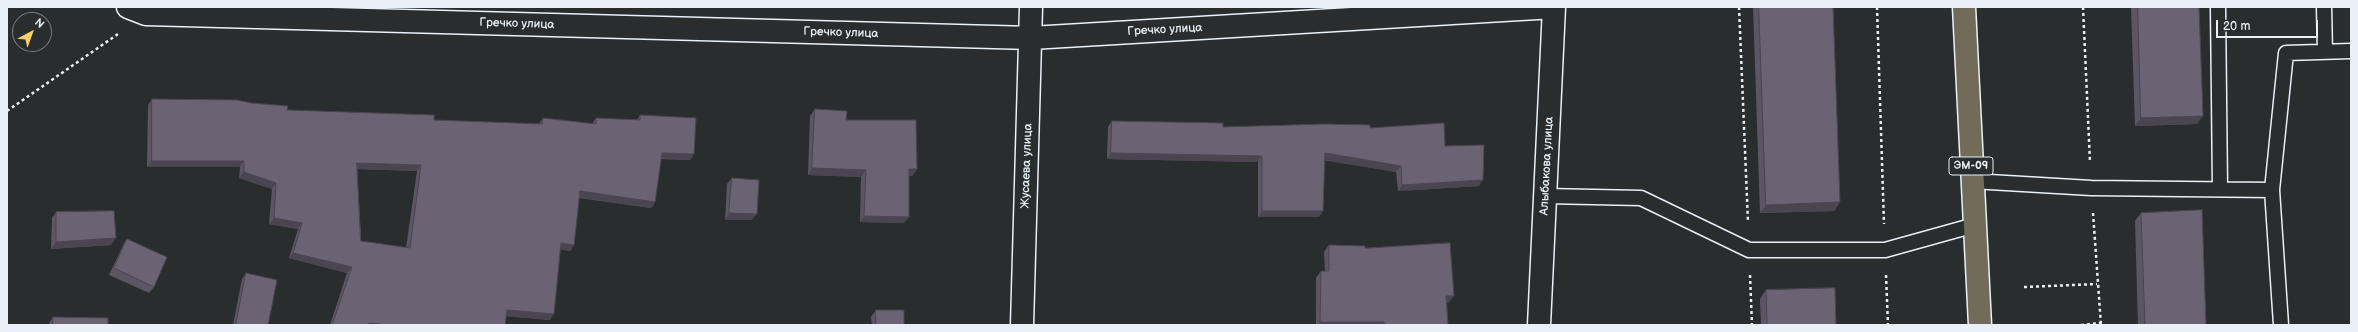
<!DOCTYPE html>
<html>
<head>
<meta charset="utf-8">
<style>
	body { margin:0 }
	#map { position:relative; width:2358px; height:332px; overflow:hidden; background:#2a2d2e; font-family:"Balsamiq Sans",sans-serif }
	canvas { display:block }
	.frame { position:absolute; inset:0; border:8px solid #e8f1f8; pointer-events:none }
	.north { position:absolute; left:12px; top:12px; width:40px; height:40px; box-sizing:border-box; background:#2a2d2e; border:1px solid #767b7f; border-radius:50%; rotate:41deg; font-size:11px; font-weight:700; line-height:16px; text-align:center; color:#e8f1f8 }
	.north::after { content:''; display:block; margin:auto; width:14px; height:18px; background:#ffd166; clip-path:polygon(50% 0,100% 100%,50% 72%,0 100%) }
	.scale { position:absolute; left:2216px; top:20px; width:102px; height:18px; box-sizing:border-box; border:2px solid #e8f1f8; border-top:0; padding-left:5px; font-size:12px; line-height:14px; white-space:nowrap; color:#e8f1f8; -webkit-text-stroke:3px #2a2d2e; paint-order:stroke }
</style>
</head>
<body>
<div id="map">
<canvas width="2358" height="332"></canvas>
<div class="frame"></div>
<div class="north">N</div>
<div class="scale">20 m</div>
</div>
<script>
const ctx = document.querySelector('canvas').getContext('2d');
ctx.lineJoin = 'round';
function trace(path, color, width, dash) { ctx.strokeStyle = color; ctx.lineWidth = width; ctx.lineCap = dash ? 'butt' : 'round'; ctx.setLineDash(dash || []); ctx.stroke(path); }
function fill(path, color) { ctx.fillStyle = color; ctx.fill(path, 'evenodd'); }
function write(font, color, halo, rows, align = 'center') {
  ctx.font = font + ' "Balsamiq Sans",sans-serif'; ctx.lineWidth = 3; ctx.setLineDash([]); ctx.textBaseline = 'middle'; ctx.strokeStyle = halo; ctx.fillStyle = color; for (const [text, x, y, turn = 0] of rows) {
    ctx.save(); ctx.translate(x, y); ctx.rotate((+turn || 0) * Math.PI / 180); ctx.textAlign = isNaN(turn) ? turn : align; if (halo) ctx.strokeText(text, 0, 0); ctx.fillText(text, 0, 0); ctx.restore();
  }
}
const path = new Path2D(`
	M1739 7 1748 222
	M1877 7 1884 224
	M2083 7 2090 162
	M7 111 118 34
	M2093 213 2101 325
	M1750 275 1752 325
	M1886 275 1888 325
	M2024 287 2097 284
	M2081 325 2101 323`);
const lane = new Path2D(`
	M2218 7 2220 189
	M2324 7 2325 52
	M1972 181 2091 188 2272 190 2286 53 2351 51
	M2272 190 2281 325
	M1545 196 1641 198 1749 250H1885L1975 225`);
const street = new Path2D(`
	M128 7 146 14 1031 38 1554 7
	M1022 325 1031 7
	M1539 325 1554 7`);
const highway = new Path2D(`
	M1964 7 1980 325`);
const wall = new Path2D(`
	M1753 7H1833L1840 202 1834 211 1760 213Z
	M2131 7H2199L2197 124 2135 126Z
	M152 99 251 103 287 110 434 120 539 124 543 118 592 124 596 118 637 120 640 115 694 154 690 160 661 159 655 202 651 208 579 198 574 245 570 251 560 249 550 320 506 316 505 325H330L347 273 289 258 298 229 269 224 272 189 239 178 240 167H147L148 105ZM357 169 417 171 406 248 361 241Z
	M815 109 846 120 917 169 912 176H909L904 223 860 222 861 177 808 175 810 116Z
	M1112 121 1223 127 1370 128 1445 146 1479 186 1398 191 1396 172 1325 160 1319 217H1258V162L1107 159 1108 127Z
	M732 178 752 220H725L727 184Z
	M56 212 111 245 51 249 52 218Z
	M2141 213 2206 325H2138L2135 221Z
	M127 239 154 287 149 293 109 275 123 245Z
	M1329 245 1365 248 1449 302 1447 303 1448 325H1316V278L1321 271H1325L1324 252Z
	M246 273 268 325H233L242 279Z
	M1766 290 1836 325H1761L1760 299Z
	M876 310 904 325H872L871 317Z
	M53 317 108 325H49V323Z`);
const shadedWall = new Path2D(`
	M2203 116 2197 124 2135 126 2141 118Z
	M662 153 694 154 690 160 658 158Z
	M1111 153 1262 156 1258 162 1107 159Z
	M1325 153 1401 166 1396 172 1321 160Z
	M152 161H244L240 167H147Z
	M357 163 421 165 417 171 353 169Z
	M812 168 866 170 861 177 808 175Z
	M909 169H917L912 176H904Z
	M244 172 276 183 272 189 239 178Z
	M1483 180 1479 186 1398 191 1402 185Z
	M580 191 655 202 651 208 576 197Z
	M1840 202 1834 211 1760 213 1766 205Z
	M1262 211H1323L1319 217H1258Z
	M729 213 757 214 752 220H725Z
	M864 216 909 217 904 223 860 222Z
	M274 218 302 223 298 229 269 224Z
	M116 238 111 245 51 249 56 242Z
	M561 243 574 245 570 251 557 249Z
	M293 253 352 267 347 273 289 258Z
	M1446 296H1454L1449 302 1442 303Z
	M507 310 554 314 550 320 503 316Z
	M1320 322H1384L1382 325H1318Z
	M369 323 388 325H367Z`);
const building = new Path2D(`
	M1759 7H1833L1840 202 1766 205Z
	M2138 7H2199L2203 116 2141 118Z
	M152 99 237 100 251 103 288 106 287 110 434 115V120L542 124 543 118 596 124V118L640 120V115L696 118 694 154 662 153 655 202 580 191 574 245 561 243 554 314 507 310 505 325H388L369 323 368 325H332L352 267 293 253 302 223 274 218 276 183 244 172V161H152ZM357 163 421 165 410 248 361 241Z
	M815 109 847 111 846 120H916L917 169H909V217L864 216 866 170 812 168Z
	M1112 121 1223 123V127L1325 124 1370 125V128L1444 123 1445 146 1484 145 1483 180 1402 185 1401 166 1325 153 1323 211H1262V156L1111 153Z
	M732 178 759 180 757 214 729 213Z
	M2202 210 2206 325H2145L2141 213Z
	M114 211 116 238 56 242V212Z
	M127 239 167 257 154 287 114 268Z
	M1450 243 1454 296H1446L1448 325H1384V322H1320L1321 271H1329V245L1365 246V248Z
	M246 273 277 280 268 325H236Z
	M1835 288 1836 325H1767L1766 290Z
	M876 310H904V325H876Z
	M53 317 108 318V325H53Z`);
const shields = [
	[1971,166,44]
];
const shieldNames = [
	["ЭМ-09",1971,166]
];
const streetNames = [
	["Гречко улица",517,24,2],
	["Гречко улица",1165,30,-3],
	["Гречко улица",841,33,2],
	["Жусаева улица",1027,166,-88],
	["Алыбакова улица",1547,166,-87]
];
trace(lane, '#e8f1f8', 17);
trace(street, '#e8f1f8', 25);
trace(highway, '#e8f1f8', 25);
trace(path, '#e8f1f8', 2.5, [3, 3]);
trace(lane, '#2a2d2e', 14);
trace(street, '#2a2d2e', 22);
trace(highway, '#736b5a', 22);
fill(wall, '#5c5564');
fill(shadedWall, '#4b4551');
fill(building, '#6b6374');
trace(building, '#4b4551', 1);
for (const [x, y, w] of shields) { const box = new Path2D(); box.roundRect(x - w / 2, y - 9, w, 18, 3); ctx.fillStyle = '#2a2d2e'; ctx.fill(box); trace(box, '#e8f1f8', 1); }
write('bold 11px', '#e8f1f8', null, shieldNames);
write('12px', '#e8f1f8', '#2a2d2e', streetNames);
</script>
</body>
</html>
